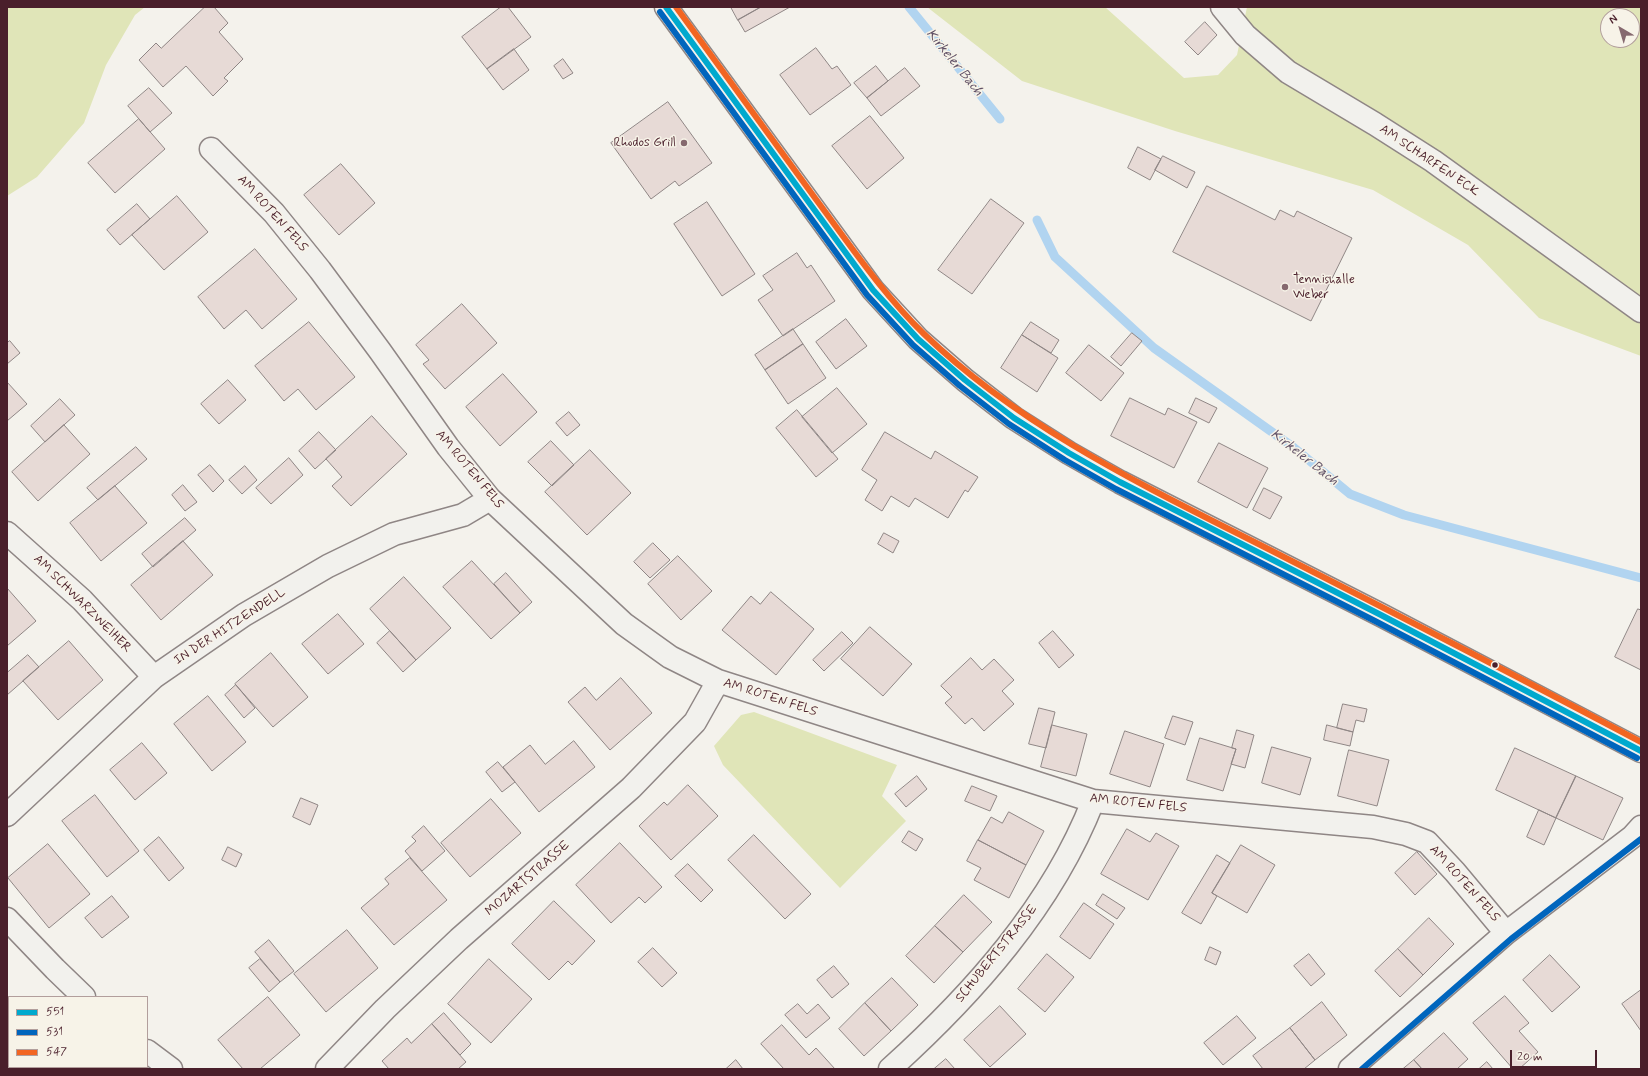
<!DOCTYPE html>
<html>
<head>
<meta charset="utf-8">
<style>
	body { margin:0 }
	#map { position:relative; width:1648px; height:1076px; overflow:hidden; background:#f4f2ec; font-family:Mynerve,sans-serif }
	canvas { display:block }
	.frame { position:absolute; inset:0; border:8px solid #4a1f2b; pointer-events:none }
	.legend { position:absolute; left:8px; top:996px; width:140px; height:72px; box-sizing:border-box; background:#f7f3e8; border:1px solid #b29e9c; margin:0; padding:5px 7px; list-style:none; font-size:12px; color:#4a1f2b }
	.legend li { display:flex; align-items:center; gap:8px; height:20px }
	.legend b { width:20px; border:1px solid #b29e9c }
	.north { position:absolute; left:1600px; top:8px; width:40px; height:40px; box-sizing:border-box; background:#f7f3e8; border:1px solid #b29e9c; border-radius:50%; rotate:322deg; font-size:11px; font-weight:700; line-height:16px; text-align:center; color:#4a1f2b }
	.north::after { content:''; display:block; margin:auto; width:14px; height:18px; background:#86696f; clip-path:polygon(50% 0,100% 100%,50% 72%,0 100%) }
	.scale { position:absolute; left:1510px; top:1050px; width:87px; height:18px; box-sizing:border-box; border:2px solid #4a1f2b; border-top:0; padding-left:5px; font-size:12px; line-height:14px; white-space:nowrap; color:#4a1f2b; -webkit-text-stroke:3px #f7f3e8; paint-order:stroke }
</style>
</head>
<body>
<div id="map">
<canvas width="1648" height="1076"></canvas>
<div class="frame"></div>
<ul class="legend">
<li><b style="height:5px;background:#00a9ce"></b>551</li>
<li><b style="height:5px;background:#0065bd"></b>531</li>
<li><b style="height:5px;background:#f26522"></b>547</li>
</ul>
<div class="north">N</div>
<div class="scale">20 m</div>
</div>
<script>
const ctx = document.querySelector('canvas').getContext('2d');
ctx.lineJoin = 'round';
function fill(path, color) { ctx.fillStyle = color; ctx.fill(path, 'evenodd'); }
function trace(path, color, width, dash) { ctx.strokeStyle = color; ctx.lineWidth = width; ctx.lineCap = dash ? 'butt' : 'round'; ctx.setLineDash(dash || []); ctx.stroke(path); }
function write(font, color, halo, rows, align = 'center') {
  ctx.font = font + ' Mynerve,sans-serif'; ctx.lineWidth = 3; ctx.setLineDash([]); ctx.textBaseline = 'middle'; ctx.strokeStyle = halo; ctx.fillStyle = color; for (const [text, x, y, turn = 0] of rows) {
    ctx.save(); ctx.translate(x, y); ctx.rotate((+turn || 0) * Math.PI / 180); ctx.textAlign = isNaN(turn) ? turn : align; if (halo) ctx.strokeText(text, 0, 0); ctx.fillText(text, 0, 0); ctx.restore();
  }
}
const green = new Path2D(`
	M7 7H145L135 15 106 65 84 123 37 177 7 196Z
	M927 7H1105L1184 78 1218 75 1237 55 1247 7H1641V356L1539 318 1468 245 1373 190 1175 131 1022 81ZM1608 16H1632V40H1608Z
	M754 712 897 765 882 796 906 821 840 888 723 765 714 746 741 715Z`);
const stream = new Path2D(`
	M909 7 1000 119
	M1037 220 1055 257 1154 348 1293 447 1350 494 1404 515 1641 578`);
const building = new Path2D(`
	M205 7H214L228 23 219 32 243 59 224 78 228 81 213 96 186 66 163 87 139 60 156 43 161 48Z
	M501 7H508L531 37 487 69 462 37Z
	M731 7H761L738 20Z
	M761 7H790L745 32 738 20Z
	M1205 22 1217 35 1198 55 1185 42Z
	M816 48 832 69 837 66 851 85 810 115 780 75Z
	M514 49 529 70 503 90 487 69Z
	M563 59 573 73 563 79 554 66Z
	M876 66 888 81 867 98 854 83Z
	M905 68 920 86 881 116 867 98Z
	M149 88 172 113 150 132 128 106Z
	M668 102 712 163 679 186 675 181 651 199 611 143Z
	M870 116 904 158 867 189 832 146Z
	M139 119 165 149 115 193 88 163Z
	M1138 147 1161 159 1150 180 1128 168Z
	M1163 156 1195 172 1187 188 1155 170Z
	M341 164 375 203 339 235 304 195Z
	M1207 186 1275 220 1280 210 1294 217 1297 211 1352 238 1311 321 1173 252Z
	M177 196 208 232 164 270 132 235Z
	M991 199 1024 223 972 294 938 270Z
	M707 202 755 274 722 296 674 224Z
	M137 204 150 219 120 245 107 230Z
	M255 249 297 299 262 329 246 310 224 329 198 297Z
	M797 253 807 268 811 265 835 301 783 336 758 300 773 290 763 276Z
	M462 304 497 343 445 389 423 364 429 360 416 345Z
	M846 319 867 346 836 369 816 342Z
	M309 322 355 377 316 410 298 389 284 401 255 366Z
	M1031 322 1059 340 1051 353 1022 335Z
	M793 329 803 344 765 370 755 355Z
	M1132 333 1142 341 1121 366 1111 357Z
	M1022 335 1058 358 1037 392 1001 368Z
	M10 341 20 353 7 364V343Z
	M803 344 826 378 788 404 765 370Z
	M1089 345 1124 373 1101 401 1066 373Z
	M503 374 537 412 500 446 466 407Z
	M228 380 246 400 219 424 201 404Z
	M7 382 27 404 7 421Z
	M837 388 867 424 832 453 802 417Z
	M1130 398 1165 415 1168 408 1197 422 1174 468 1111 436Z
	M1196 398 1217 408 1209 423 1189 413Z
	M60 399 75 415 45 442 31 426Z
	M797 410 838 459 816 477 776 428Z
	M569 412 580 425 567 436 556 423Z
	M372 416 407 454 351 506 332 486 342 477 326 459Z
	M64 425 90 454 38 501 12 472Z
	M319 432 336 450 315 469 299 451Z
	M885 432 931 459 935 451 978 477 968 492 965 490 948 518 915 498 909 507 891 496 882 511 865 500 877 480 862 470Z
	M551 441 574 465 552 486 528 462Z
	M1219 443 1268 468 1247 508 1198 482Z
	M136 447 147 459 98 500 87 488Z
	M590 450 631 493 587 535 545 492Z
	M289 458 303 475 271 504 256 488Z
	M210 465 224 481 213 492 198 475Z
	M245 466 257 480 242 494 229 480Z
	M183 485 197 502 185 511 172 495Z
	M115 486 147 523 101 561 70 523Z
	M1264 488 1282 497 1270 519 1253 510Z
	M185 518 196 530 153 567 142 554Z
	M884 533 899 541 893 553 878 544Z
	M183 541 213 575 161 620 131 585Z
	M653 543 670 560 650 578 634 562Z
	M678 556 712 591 681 620 648 584Z
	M472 561 520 613 491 639 443 587Z
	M506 573 532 602 520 613 494 584Z
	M404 577 451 628 416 660 370 609Z
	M7 588 36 621 7 646Z
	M771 592 814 629 776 675 722 630 751 596 760 604Z
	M1638 609 1641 610V670L1615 657Z
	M338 614 364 644 328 674 302 644Z
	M870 627 912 664 883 696 841 659Z
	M390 631 416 660 403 672 377 643Z
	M1053 631 1074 655 1059 668 1039 643Z
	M842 632 853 643 824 671 813 660Z
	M69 641 103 680 58 720 23 681Z
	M271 653 308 697 273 727 235 684Z
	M28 655 39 667 7 695V673Z
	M971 658 982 670 994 659 1014 680 1002 691 1014 704 984 731 972 718 965 724 945 703 952 697 941 686Z
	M621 678 652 713 610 750 568 702 585 687 596 700Z
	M236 685 255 708 244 718 225 695Z
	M208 696 246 742 212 771 174 724Z
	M1343 704 1367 709 1364 722 1356 720 1353 732 1337 728Z
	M1039 708 1055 712 1046 748 1029 744Z
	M1173 716 1193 722 1185 745 1165 738Z
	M1052 725 1087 734 1076 776 1041 767Z
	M1327 725 1353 732 1350 746 1324 740Z
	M1237 730 1254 735 1245 768 1231 764 1236 749 1232 748Z
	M1125 731 1164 744 1150 787 1110 774Z
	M1200 738 1236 749 1223 791 1187 780Z
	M574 741 595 767 539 812 503 767 530 745 545 764Z
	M142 743 167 773 135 800 110 770Z
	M1272 747 1311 758 1300 795 1262 783Z
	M1515 748 1576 776 1556 818 1496 790Z
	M1349 750 1389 760 1377 806 1338 796Z
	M498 762 515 782 502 792 486 772Z
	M917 776 927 789 906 807 895 794Z
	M1576 776 1623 798 1603 840 1556 818Z
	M688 785 718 816 671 860 639 826 664 802 667 805Z
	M972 786 997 796 990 811 965 801Z
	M95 795 139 851 107 877 62 821Z
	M301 798 318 805 310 825 293 817Z
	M491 799 521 833 470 877 441 843Z
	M1539 810 1556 818 1544 845 1527 837Z
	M1009 812 1044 831 1026 865 978 840 991 817 1002 823Z
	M424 826 445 851 422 871 405 851 416 841 412 837Z
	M1127 829 1150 842 1156 833 1179 846 1148 900 1101 874Z
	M909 831 923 839 916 851 902 842Z
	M754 835 811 894 785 919 728 860Z
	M159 837 184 868 169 881 144 850Z
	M978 840 1026 865 1009 898 974 880 981 868 967 861Z
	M620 843 662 887 645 903 639 897 611 923 576 885Z
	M48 844 90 894 49 928 8 878Z
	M1241 845 1275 865 1247 913 1212 893Z
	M228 847 242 854 236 867 222 860Z
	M1417 852 1437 874 1415 895 1395 873Z
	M1217 855 1230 863 1212 893 1217 896 1201 924 1182 913Z
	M410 858 447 900 394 945 361 908 389 884 385 879Z
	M688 864 713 890 701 902 675 876Z
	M1103 894 1125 908 1117 919 1096 905Z
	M964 895 992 922 963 952 935 926Z
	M112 896 129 917 102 938 85 918Z
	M554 901 595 941 572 965 568 961 549 980 512 944Z
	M1084 903 1114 924 1090 959 1060 937Z
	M1429 918 1454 944 1423 975 1398 949Z
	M935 926 963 952 934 983 906 956Z
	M347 930 378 968 326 1012 294 974Z
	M269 940 294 971 280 982 255 952Z
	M1210 947 1221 952 1216 965 1205 960Z
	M653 948 677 973 662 987 638 962Z
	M1398 949 1423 975 1400 997 1375 971Z
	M1047 954 1074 977 1045 1012 1018 989Z
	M1309 954 1325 974 1311 986 1294 966Z
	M1550 955 1580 987 1552 1012 1523 980Z
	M260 959 280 982 269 992 249 968Z
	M489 959 532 999 491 1043 448 1004Z
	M834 966 849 984 832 998 817 980Z
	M892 978 918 1005 891 1031 865 1003Z
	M1641 990V1031L1622 1004Z
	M1505 996 1529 1023 1519 1031 1538 1052 1519 1069H1513L1473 1023Z
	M268 997 300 1035 260 1069H243L218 1040Z
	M7 1002 9 1004V1034L7 1036Z
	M1322 1002 1347 1035 1315 1060 1290 1028Z
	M865 1003 891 1031 864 1056 839 1029Z
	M798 1004 807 1014 818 1004 830 1018 806 1038 785 1015Z
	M1000 1006 1026 1034 990 1067 964 1040Z
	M444 1013 471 1044 460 1055 432 1024Z
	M1237 1016 1256 1038 1223 1065 1204 1043Z
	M432 1024 466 1062 458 1069H389L382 1061 407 1038 411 1043Z
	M782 1025 809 1055 816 1048 835 1069H784L761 1044Z
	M1290 1028 1315 1060 1304 1069H1263L1253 1056Z
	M1444 1033 1468 1059 1457 1069H1422L1414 1060Z
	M9 1034V1063L7 1060V1036Z
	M946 1059 955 1069H934Z
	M736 1060 743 1069H726Z
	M1414 1060 1422 1069H1403Z
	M1487 1062 1493 1069H1479Z
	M13 1067H36L34 1069H15Z
	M89 1067H100L102 1069H87Z`);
const street = new Path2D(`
	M1222 7 1245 35 1288 72 1375 124 1433 161 1641 311
	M211 149 274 213 320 270 380 351 448 447 490 499 624 624 670 657 718 681 1093 801 1373 827 1406 834 1427 842 1455 872 1506 933
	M7 533 82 600 154 677
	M7 815 154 677 244 615 328 566 394 534 463 515 490 499
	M7 919 55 969 84 997
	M147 1051 171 1069
	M327 1069 385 1009 459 939 631 788 695 722 718 681
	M890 1069C973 994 1052 906 1093 801
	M1350 1069 1506 933 1632 837 1641 827`);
const secondary = new Path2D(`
	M666 7 873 290 918 339 965 380 1014 418 1069 453 1120 482 1381 615 1641 751`);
const bus1 = new Path2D(`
	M666 7 873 290 918 339 965 380 1014 418 1069 453 1120 482 1381 615 1641 751`);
const bus2 = new Path2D(`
	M660 12 867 295 913 345 960 386 1009 424 1065 460 1116 489 1377 622 1637 758
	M1362 1069 1511 939 1641 839`);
const bus3 = new Path2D(`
	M676 7C722 71 769 134 815 198 850 245 882 293 924 334 1027 433 1157 492 1282 556 1402 617 1522 679 1641 742`);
const markers = [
	[684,143,4,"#86696f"],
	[1285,287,4,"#86696f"],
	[1495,665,3.5,"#4a1f2b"]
];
const poiNames = [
	["Rhodos Grill",676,143],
	["Tennishalle",1293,280,"left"],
	["Weber",1293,295,"left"]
];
const streetNames = [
	["AM SCHARFEN ECK",1429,161,34],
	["AM ROTEN FELS",272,214,48],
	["AM ROTEN FELS",469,470,50],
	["AM SCHWARZWEIHER",82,604,45],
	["IN DER HITZENDELL",230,627,-33],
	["AM ROTEN FELS",770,698,18],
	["AM ROTEN FELS",1138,804,6],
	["MOZARTSTRASSE",528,879,-41],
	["AM ROTEN FELS",1464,884,48],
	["SCHUBERTSTRASSE",997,954,-51]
];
const waterNames = [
	["Kirkeler Bach",954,63,51],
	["Kirkeler Bach",1304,458,38]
];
fill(green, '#e0e5b8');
trace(stream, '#b1d4f0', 9);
fill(building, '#e7dad6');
trace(building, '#8f8685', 1);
trace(street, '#8f8685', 25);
trace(secondary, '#8f8685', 25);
trace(street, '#f2f1ed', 22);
trace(secondary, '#f2f1ed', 22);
trace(bus1, '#00a9ce', 6);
trace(bus2, '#0065bd', 6);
trace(bus3, '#f26522', 6);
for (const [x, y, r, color] of markers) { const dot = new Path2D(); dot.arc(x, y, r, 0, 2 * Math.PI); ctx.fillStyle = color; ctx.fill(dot); trace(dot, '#f7f3e8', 1.5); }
write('13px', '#4a1f2b', '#f7f3e8', poiNames, 'right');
write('13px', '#4a1f2b', '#f7f3e8', streetNames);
write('italic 14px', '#605166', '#f7f3e8', waterNames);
</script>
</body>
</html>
